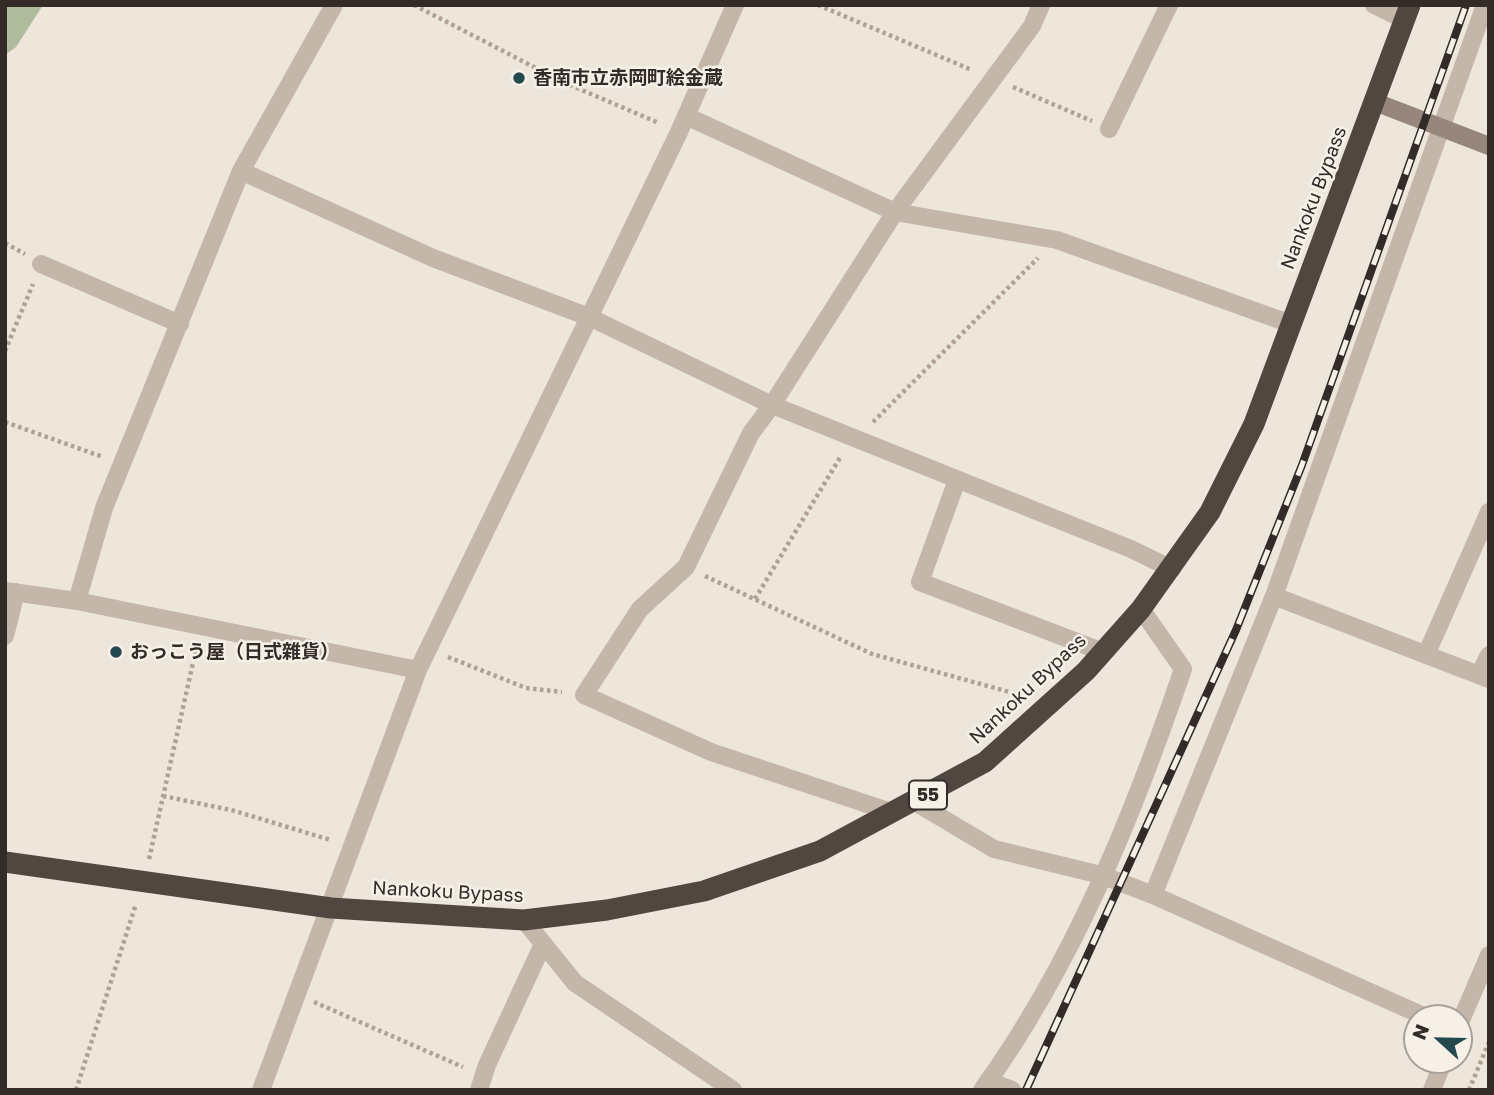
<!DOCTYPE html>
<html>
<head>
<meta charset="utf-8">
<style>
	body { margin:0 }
	#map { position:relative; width:1494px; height:1095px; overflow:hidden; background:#eee6db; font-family:"Golos Text",sans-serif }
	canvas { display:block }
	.frame { position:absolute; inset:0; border:7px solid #322b28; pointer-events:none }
	.north { position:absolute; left:1403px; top:1004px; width:70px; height:70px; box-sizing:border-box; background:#f6f0e7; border:2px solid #a8a19b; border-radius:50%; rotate:292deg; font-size:19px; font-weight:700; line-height:28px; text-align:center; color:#322b28 }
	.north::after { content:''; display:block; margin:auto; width:24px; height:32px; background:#23494e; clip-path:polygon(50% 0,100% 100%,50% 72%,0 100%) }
</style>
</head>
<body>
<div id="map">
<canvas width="1494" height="1095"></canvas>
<div class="frame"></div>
<div class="north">N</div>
</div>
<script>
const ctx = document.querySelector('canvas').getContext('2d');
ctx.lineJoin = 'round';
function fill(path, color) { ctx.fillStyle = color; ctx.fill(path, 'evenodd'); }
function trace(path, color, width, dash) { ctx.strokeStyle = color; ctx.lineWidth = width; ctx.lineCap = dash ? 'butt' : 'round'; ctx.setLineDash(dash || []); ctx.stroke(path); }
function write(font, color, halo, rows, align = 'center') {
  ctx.font = font + ' "Golos Text","Noto Sans JP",sans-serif'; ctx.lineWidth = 5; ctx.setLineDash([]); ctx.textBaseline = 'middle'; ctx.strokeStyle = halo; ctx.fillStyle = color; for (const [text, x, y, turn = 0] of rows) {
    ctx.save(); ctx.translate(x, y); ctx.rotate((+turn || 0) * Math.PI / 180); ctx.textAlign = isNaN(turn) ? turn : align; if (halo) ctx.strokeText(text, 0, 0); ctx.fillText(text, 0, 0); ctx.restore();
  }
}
const green = new Path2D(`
	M5 5H43L16 47 5 55Z`);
const path = new Path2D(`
	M414 5 563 82 659 123
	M818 5 972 70
	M226 6V5
	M1013 87 1092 121
	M5 243 25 254
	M5 351 33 284
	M5 422 103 457
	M873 422 1038 258
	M705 576 872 654 1024 696
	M755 599 841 456
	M448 657 526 688 562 692
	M163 796 231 810 331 840
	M149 859 197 645
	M314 1002 463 1067
	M76 1090 136 904
	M1469 1090 1489 1042`);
const street = new Path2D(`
	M1041 5 1032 26 895 212 772 405 1131 549 1172 569
	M1374 5 1405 20
	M686 116 895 212 1057 240 1291 324
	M1109 129 1169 5
	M241 171 433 258 589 317 772 405 751 433 686 567 640 609 584 695 711 752 894 813
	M41 264 180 324
	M957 480 920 582 1103 652
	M5 591 77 601 418 670
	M1274 596 1489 679
	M77 601 104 508 241 171 334 5
	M5 636 16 592
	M1426 655 1489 512
	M1479 675 1489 655
	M915 802 994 849 1101 875 1153 895 1428 1018
	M1153 895 1274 596 1485 5
	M524 920 575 983 733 1090
	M1459 1025 1489 955
	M988 1081 1012 1090
	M261 1090 418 670 679 132 735 5
	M479 1090 487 1065 543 944
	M982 1090C1073 964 1133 816 1183 669L1141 609
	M1432 1090 1444 1060`);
const secondary = new Path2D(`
	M1375 102 1489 146`);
const highway = new Path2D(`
	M5 862 331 908 524 920 607 910 704 891 820 851 985 762 1086 671 1141 609 1210 512 1254 424 1410 5`);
const rail = new Path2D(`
	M1026 1090 1236 630 1302 465 1466 5`);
const markers = [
	[519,78,7,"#23494e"],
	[116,652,7,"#23494e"]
];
const shields = [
	[928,795,38]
];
const shieldNames = [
	["55",928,795]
];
const poiNames = [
	["香南市立赤岡町絵金蔵",533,78],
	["おっこう屋（日式雜貨）",130,652]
];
const streetNames = [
	["Nankoku Bypass",1314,198,-69],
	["Nankoku Bypass",1028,689,-43],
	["Nankoku Bypass",448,892,3]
];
fill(green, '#b0bb9d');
trace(path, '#b0a193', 4.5, [3.5, 3.5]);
trace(street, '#c4b6a9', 18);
trace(secondary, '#97867b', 18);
trace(highway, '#524640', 21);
trace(rail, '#322b28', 8);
trace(rail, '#f6f0e7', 5, [16]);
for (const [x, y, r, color] of markers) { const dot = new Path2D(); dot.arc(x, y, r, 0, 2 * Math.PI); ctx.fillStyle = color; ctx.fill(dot); trace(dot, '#f6f0e7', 2.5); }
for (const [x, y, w] of shields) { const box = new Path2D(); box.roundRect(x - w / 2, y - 14.5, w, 29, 5); ctx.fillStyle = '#f6f0e7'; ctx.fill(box); trace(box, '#322b28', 2); }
write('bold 18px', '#322b28', null, shieldNames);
write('bold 19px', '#322b28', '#f6f0e7', poiNames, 'left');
write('19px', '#322b28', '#f6f0e7', streetNames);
</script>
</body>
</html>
